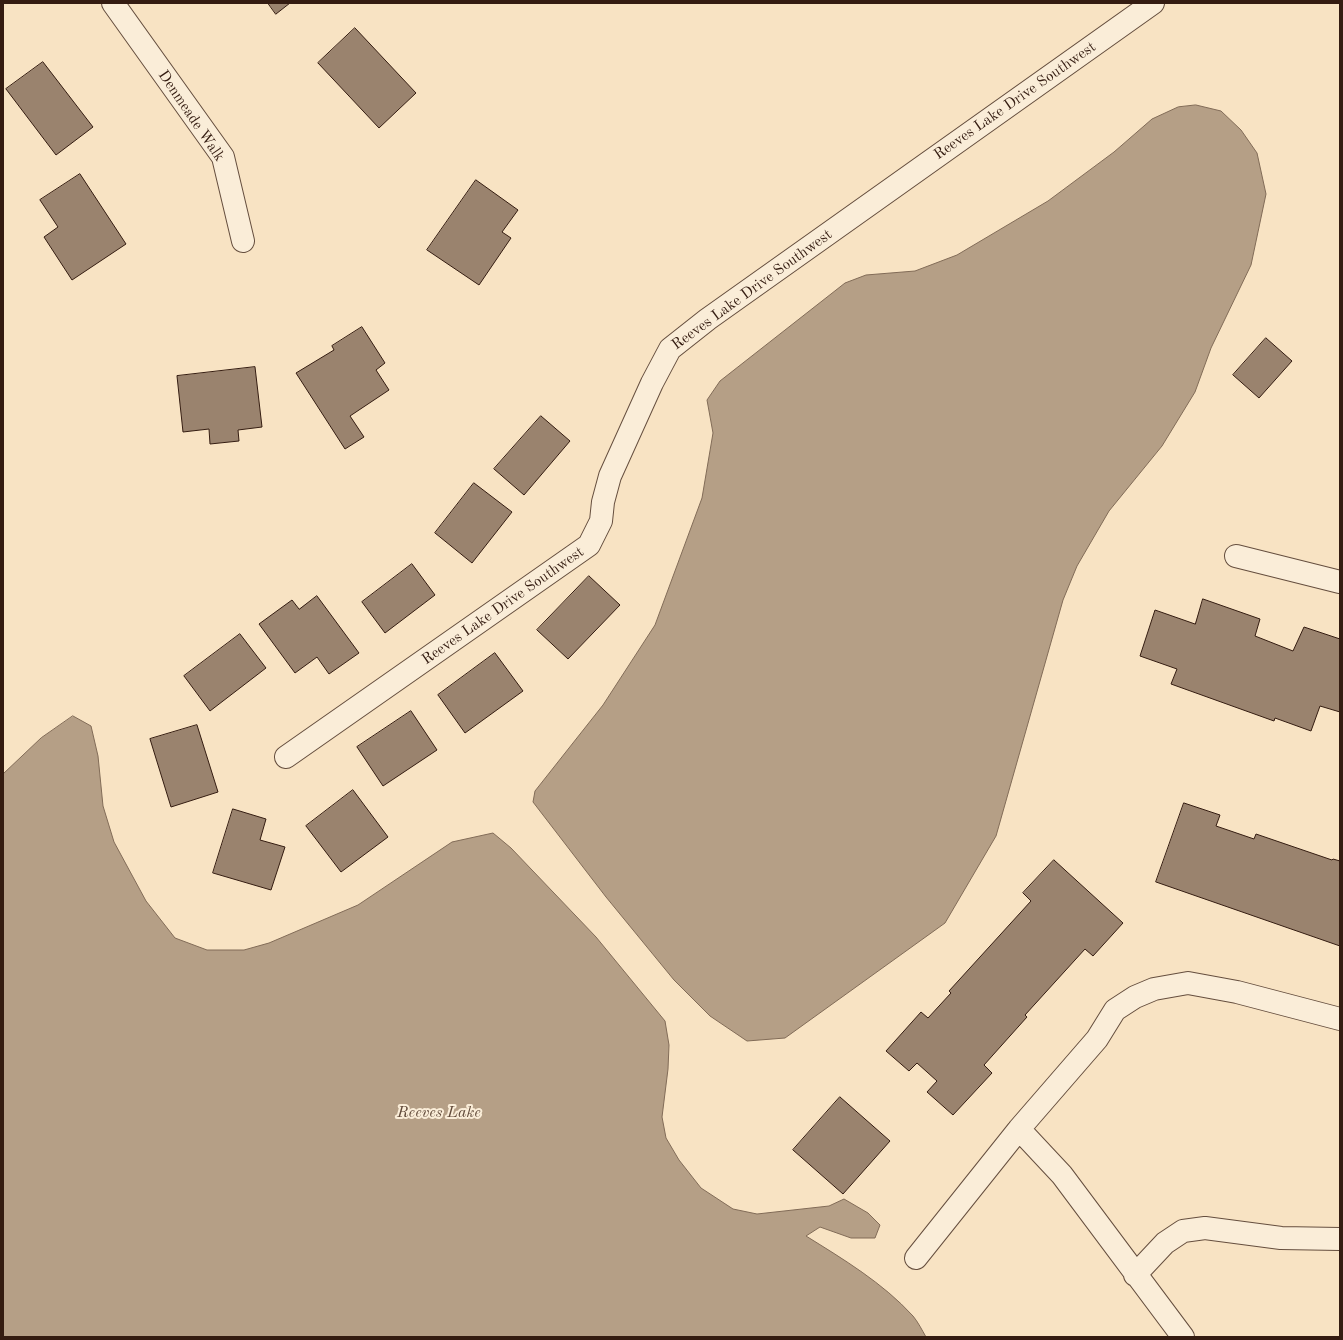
<!DOCTYPE html>
<html>
<head>
<meta charset="utf-8">
<style>
	body { margin:0 }
	#map { position:relative; width:1343px; height:1340px; overflow:hidden; background:#f8e3c3; font-family:"Old Standard TT",serif }
	canvas { display:block }
	.frame { position:absolute; inset:0; border:4px solid #341c11; pointer-events:none }
</style>
</head>
<body>
<div id="map">
<canvas width="1343" height="1340"></canvas>
<div class="frame"></div>
</div>
<script>
const ctx = document.querySelector('canvas').getContext('2d');
ctx.lineJoin = 'round';
function fill(path, color) { ctx.fillStyle = color; ctx.fill(path, 'evenodd'); }
function trace(path, color, width, dash) { ctx.strokeStyle = color; ctx.lineWidth = width; ctx.lineCap = dash ? 'butt' : 'round'; ctx.setLineDash(dash || []); ctx.stroke(path); }
function write(font, color, halo, rows, align = 'center') {
  ctx.font = font + ' "Old Standard TT",serif'; ctx.lineWidth = 4; ctx.setLineDash([]); ctx.textBaseline = 'middle'; ctx.strokeStyle = halo; ctx.fillStyle = color; for (const [text, x, y, turn = 0] of rows) {
    ctx.save(); ctx.translate(x, y); ctx.rotate((+turn || 0) * Math.PI / 180); ctx.textAlign = isNaN(turn) ? turn : align; if (halo) ctx.strokeText(text, 0, 0); ctx.fillText(text, 0, 0); ctx.restore();
  }
}
const water = new Path2D(`
	M1196 105 1221 111 1241 130 1257 153 1266 194 1251 265 1211 348 1195 392 1162 446 1109 511 1077 566 1063 600 996 836 945 923 785 1038 747 1041 710 1016 674 980 606 897 533 802 535 791 603 705 655 625 702 498 713 433 707 400 720 381 845 283 866 275 915 271 957 255 1048 201 1114 152 1152 119 1178 107Z
	M73 716 91 726 98 756 103 806 114 842 146 901 175 938 207 950H244L269 943 358 905 452 842 493 833 511 848 596 937 665 1021 669 1045 668 1069 662 1117 666 1138 679 1160 701 1188 733 1209 757 1214 829 1206 844 1199 868 1213 880 1225 875 1238H851L820 1227 806 1236C843 1259 883 1283 913 1316 918 1322 922 1330 926 1337H3V774L41 738Z`);
const building = new Path2D(`
	M268 3H290L276 14Z
	M355 28 416 93 379 128 318 63Z
	M43 62 93 127 56 155 6 89Z
	M80 174 126 244 72 280 44 237 58 227 40 200Z
	M476 180 518 210 502 232 511 238 479 285 427 250Z
	M362 327 385 363 376 370 389 390 350 416 364 437 345 449 296 373 334 350 332 346Z
	M1266 338 1292 361 1259 398 1233 375Z
	M255 367 262 427 238 430 239 441 210 444 209 429 183 432 177 376Z
	M541 416 570 441 524 495 494 469Z
	M474 483 512 512 472 563 435 533Z
	M412 564 435 595 385 633 362 602Z
	M589 576 620 605 568 659 537 630Z
	M317 596 359 653 329 674 317 657 295 673 259 624 292 600 299 609Z
	M1203 599 1260 619 1255 636 1293 651 1304 627 1340 639V712L1320 706 1311 731 1275 718 1274 721 1171 684 1177 669 1140 656 1155 610 1195 624Z
	M240 634 266 668 210 711 184 676Z
	M495 653 523 691 465 733 438 695Z
	M411 711 437 750 383 786 357 747Z
	M197 725 218 792 171 807 150 739Z
	M353 790 388 837 341 872 306 826Z
	M1184 803 1220 815 1216 826 1254 839 1256 834 1332 860 1333 859 1340 861V946L1156 882Z
	M233 809 266 819 260 840 285 847 271 890 213 873Z
	M1054 860 1123 923 1093 956 1085 949 1025 1015 1027 1017 984 1065 992 1073 953 1115 927 1092 937 1081 917 1063 909 1071 886 1051 921 1012 928 1018 951 993 949 991 1031 901 1023 893Z
	M840 1097 890 1141 843 1194 793 1150Z`);
const minor = new Path2D(`
	M113 3 223 157 243 241
	M1236 556 1340 582
	M286 757 589 545 601 521 603 502 610 476 652 383 670 349 708 319 1153 3
	M1019 1129 1062 1175 1183 1337
	M916 1258 1019 1129 1097 1039 1115 1010 1135 997 1154 989 1188 983 1237 992 1340 1019
	M1135 1275 1165 1243 1183 1231 1205 1228 1281 1238 1340 1239`);
const streetNames = [
	["Reeves Lake Drive Southwest",1015,101,-35],
	["Denmeade Walk",191,116,56],
	["Reeves Lake Drive Southwest",752,290,-36],
	["Reeves Lake Drive Southwest",503,606,-35]
];
const waterNames = [
	["Reeves Lake",439,1113]
];
fill(water, '#b59f86');
trace(water, '#816b57', 1);
fill(building, '#9a836e');
trace(building, '#341c11', 1);
trace(minor, '#654e3e', 24);
trace(minor, '#faedd8', 22);
write('15px', '#341c11', '#faedd8', streetNames);
write('italic 16px', '#614a3a', '#faedd8', waterNames);
</script>
</body>
</html>
